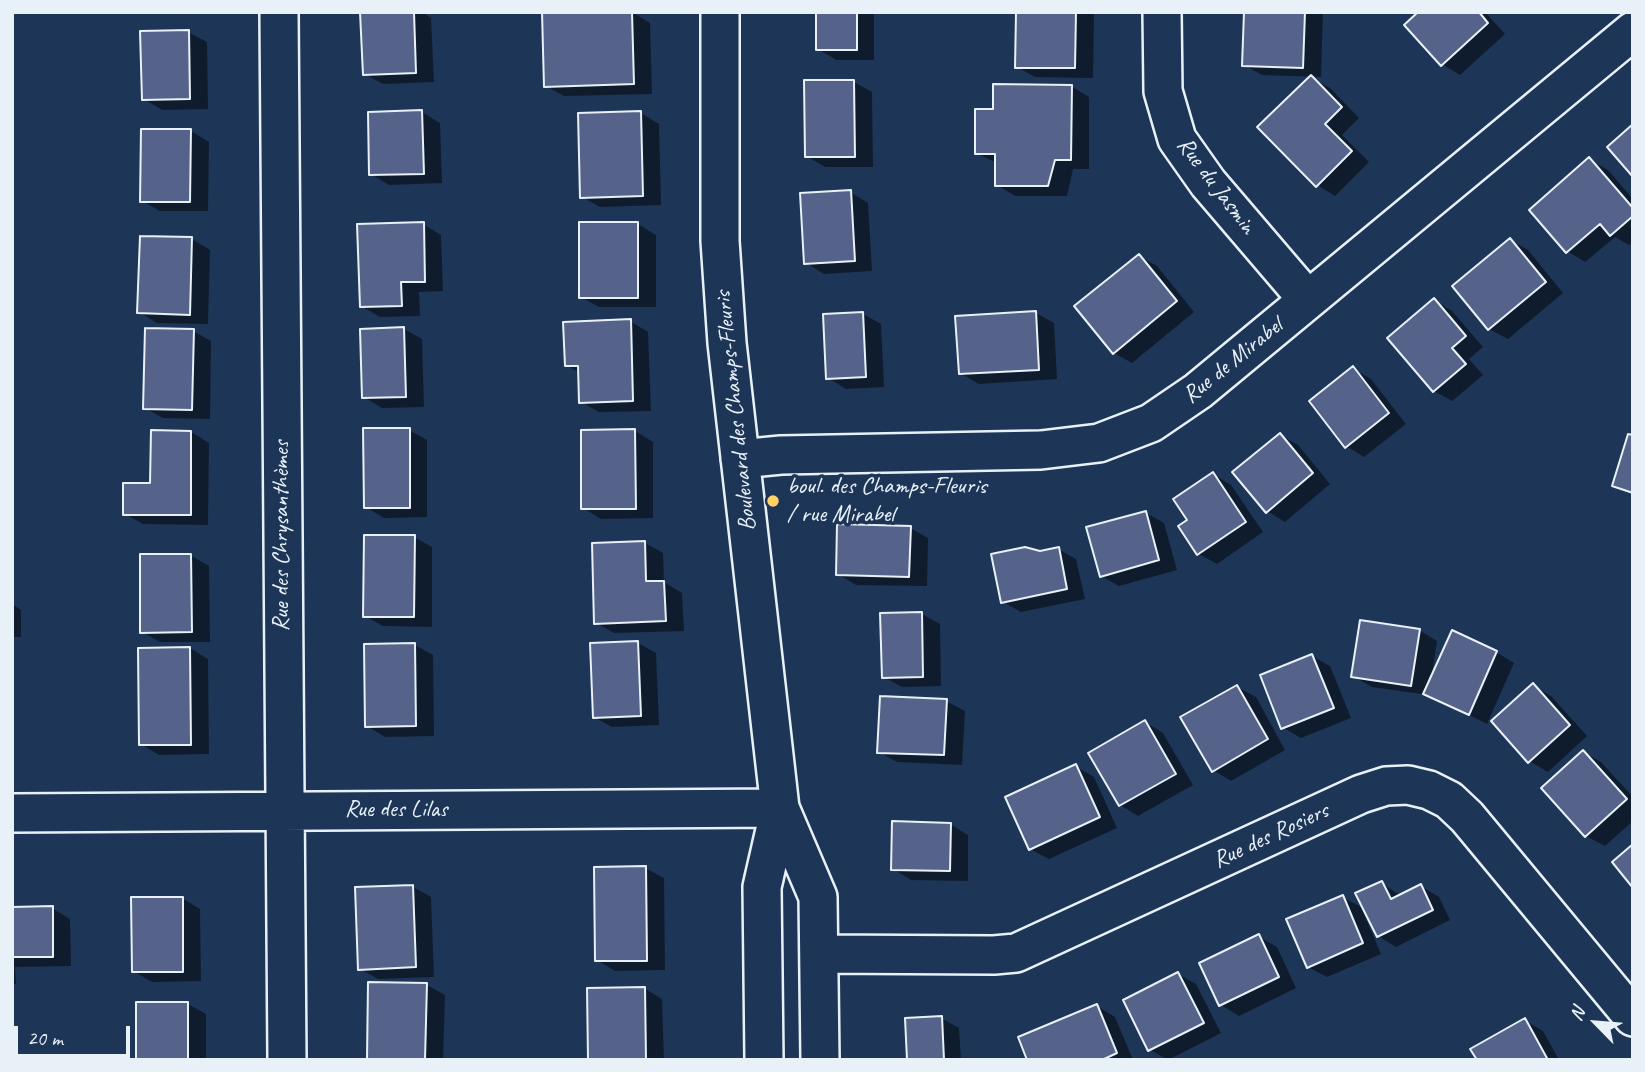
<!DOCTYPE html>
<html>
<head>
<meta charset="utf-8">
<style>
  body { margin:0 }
  #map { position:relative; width:1645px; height:1072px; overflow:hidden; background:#1d3557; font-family:Caveat,sans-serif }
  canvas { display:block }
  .frame { position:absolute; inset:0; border:14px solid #e8f1f8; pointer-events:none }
  .north { position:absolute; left:1561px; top:988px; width:70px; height:70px; -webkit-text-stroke:5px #1d3557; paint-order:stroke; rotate:295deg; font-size:19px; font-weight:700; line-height:28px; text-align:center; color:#e8f1f8 }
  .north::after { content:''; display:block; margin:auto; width:24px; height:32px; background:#e8f1f8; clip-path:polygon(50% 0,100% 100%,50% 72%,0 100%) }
  .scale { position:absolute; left:14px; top:1026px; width:116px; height:32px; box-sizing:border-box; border:4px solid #e8f1f8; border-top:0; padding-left:9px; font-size:21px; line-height:24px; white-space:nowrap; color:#e8f1f8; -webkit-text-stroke:5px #1d3557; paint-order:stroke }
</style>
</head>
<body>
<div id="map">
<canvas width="1645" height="1072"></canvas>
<div class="frame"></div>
<div class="north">N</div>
<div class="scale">20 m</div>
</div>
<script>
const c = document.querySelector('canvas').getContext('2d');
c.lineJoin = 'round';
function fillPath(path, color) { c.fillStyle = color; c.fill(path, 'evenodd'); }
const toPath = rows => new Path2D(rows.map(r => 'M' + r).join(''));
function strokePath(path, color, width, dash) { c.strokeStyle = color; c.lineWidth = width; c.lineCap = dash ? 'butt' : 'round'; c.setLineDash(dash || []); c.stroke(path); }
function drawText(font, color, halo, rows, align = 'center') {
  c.font = font + ' Caveat,sans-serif'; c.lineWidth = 7; c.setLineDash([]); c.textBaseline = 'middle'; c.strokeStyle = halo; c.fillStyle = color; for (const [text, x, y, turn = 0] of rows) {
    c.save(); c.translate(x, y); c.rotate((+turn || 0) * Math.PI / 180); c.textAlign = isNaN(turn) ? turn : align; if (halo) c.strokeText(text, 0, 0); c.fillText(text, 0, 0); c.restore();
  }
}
const shadow = toPath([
  [362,12,422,12,431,18,434,82,383,84,364,74],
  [632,12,650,23,652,94,564,96,546,86,544,14],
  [818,12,874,12,874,60,836,60,818,49],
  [1018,12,1094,12,1093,78,1035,77,1017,67],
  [1246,12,1323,12,1321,77,1262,75,1244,65],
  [1420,12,1485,12,1505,34,1460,75,1442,64],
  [188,32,207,42,208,109,162,110,144,99],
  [1311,78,1330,88,1359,118,1342,135,1369,162,1335,196,1317,185],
  [854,82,872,92,873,167,825,167,806,156],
  [1071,86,1089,97,1089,169,1073,169,1067,196,1015,196,997,185,997,163,976,153,995,111],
  [422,112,440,123,442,183,389,185,371,174],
  [641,113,659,124,661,205,600,207,582,197],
  [191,131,209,142,208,211,160,211,142,201],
  [1590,160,1608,170,1633,199,1633,242,1629,245,1615,237,1585,262,1567,251],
  [850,192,868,203,872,271,824,274,806,263],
  [423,224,441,235,443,291,419,292,420,316,380,317,361,306],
  [638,224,656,235,656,307,599,307,581,297],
  [192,239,210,250,208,324,157,323,139,312],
  [1510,240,1528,250,1563,293,1508,339,1489,329],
  [1139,256,1157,266,1194,312,1132,363,1114,353],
  [1434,300,1452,311,1483,347,1469,359,1483,375,1452,401,1434,391],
  [1036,313,1054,323,1057,379,979,384,960,373],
  [863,314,881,324,884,387,846,389,828,378],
  [630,321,648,332,651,411,599,412,581,402,580,373,566,365],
  [404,329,422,339,424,407,382,408,364,397],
  [193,331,211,341,210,419,163,418,145,408],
  [1353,369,1371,379,1406,424,1364,457,1346,446],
  [409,430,427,440,427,517,384,518,366,507],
  [635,431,653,442,653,518,601,519,583,508],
  [191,432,209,443,208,525,143,524,125,514,152,484],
  [1280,435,1298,445,1330,484,1285,522,1267,511],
  [1213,474,1231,485,1263,532,1217,564,1199,554],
  [1146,513,1164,523,1177,570,1119,586,1101,576],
  [910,528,928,538,927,586,856,585,838,574],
  [414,537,432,547,432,627,383,626,365,616],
  [645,543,663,553,664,582,682,593,684,631,614,633,596,623],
  [1058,549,1076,559,1085,599,1021,612,1003,602,1040,553],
  [190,555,209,566,210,642,160,642,142,632],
  [12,604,21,610,21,637,12,637],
  [922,614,940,624,941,686,902,687,884,677],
  [1419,630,1437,641,1432,674,1496,652,1514,663,1487,724,1429,695,1372,687,1353,676],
  [638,643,656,653,659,725,612,727,594,717],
  [415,645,433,655,434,736,385,737,367,726],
  [190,648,208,659,209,754,159,755,141,744],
  [1312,656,1330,666,1351,718,1301,738,1282,727],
  [1533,686,1551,696,1587,736,1548,772,1529,761],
  [1237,687,1256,697,1285,750,1231,781,1213,770],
  [946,701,965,711,962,765,897,762,879,752],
  [1145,722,1163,733,1193,785,1138,816,1120,805],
  [1583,752,1601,762,1633,797,1633,821,1605,846,1586,836,1543,788],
  [1075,766,1094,777,1117,828,1049,859,1030,849],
  [950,824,968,835,968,881,911,880,893,869],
  [645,868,664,878,665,970,615,971,597,960],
  [1382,883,1401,896,1421,886,1439,897,1450,920,1396,947,1378,936],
  [413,887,431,897,434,977,378,979,360,969],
  [1342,897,1361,907,1381,954,1327,977,1308,967],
  [182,898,200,909,201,981,152,982,133,971],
  [52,908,70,919,71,966,15,967,16,984,12,984,12,909],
  [1258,936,1277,947,1296,988,1239,1016,1221,1005,1201,964],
  [1178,974,1196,984,1221,1033,1168,1060,1149,1049],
  [427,985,445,995,443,1060,368,1058],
  [644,988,662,999,664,1060,590,1060],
  [188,1004,206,1014,206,1060,138,1060],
  [1097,1006,1115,1017,1133,1060,1029,1060],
  [941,1018,959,1028,961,1060,909,1060],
  [1524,1020,1543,1031,1559,1060,1479,1060]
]);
const building = toPath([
  [360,12,414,12,416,73,363,75,360,12],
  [542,12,632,12,634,84,544,87,542,12],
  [816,12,857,12,857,50,816,50,816,12],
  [1016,12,1076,12,1075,68,1015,68,1016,12],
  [1244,12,1305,12,1303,68,1242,66,1244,12],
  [1418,12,1479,12,1488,23,1441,66,1404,25,1418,12],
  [189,30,190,99,142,100,140,31,189,30],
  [1311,75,1342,107,1325,124,1352,151,1316,187,1257,127,1311,75],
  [804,80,854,80,855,157,805,157,804,80],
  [993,84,1072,85,1071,160,1055,160,1048,186,995,186,995,154,975,154,975,109,993,109,993,84],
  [422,110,424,174,369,175,368,112,422,110],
  [641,111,643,196,580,198,578,113,641,111],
  [1633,124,1633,177,1607,147,1633,124],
  [141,129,191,129,190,202,140,202,141,129],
  [1589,157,1633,208,1633,216,1610,236,1600,224,1566,253,1529,210,1589,157],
  [851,190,855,261,804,264,800,193,851,190],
  [424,222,425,282,401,282,402,306,360,307,357,224,424,222],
  [579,222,638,222,638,298,579,298,579,222],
  [140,236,192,237,190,315,137,313,140,236],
  [1510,238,1546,282,1488,330,1452,286,1510,238],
  [1139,254,1177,301,1113,354,1074,306,1139,254],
  [1434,298,1466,336,1452,348,1466,364,1433,392,1387,338,1434,298],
  [1036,311,1039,370,959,374,955,316,1036,311],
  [863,312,866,377,826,379,823,314,863,312],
  [631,319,633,401,579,403,578,366,565,366,563,322,631,319],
  [404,327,406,397,362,398,360,329,404,327],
  [145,328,194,329,192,410,143,409,145,328],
  [1353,366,1389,413,1345,448,1309,401,1353,366],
  [363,428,410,428,410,508,364,508,363,428],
  [635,429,636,509,581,509,581,430,635,429],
  [151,430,191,431,191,515,123,515,123,483,150,483,151,430],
  [1280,433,1313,473,1266,513,1232,472,1280,433],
  [1628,434,1633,435,1633,493,1612,486,1628,434],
  [1213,472,1246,522,1197,555,1178,526,1187,520,1173,499,1213,472],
  [1146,511,1159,560,1100,577,1086,527,1146,511],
  [837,524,911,526,909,577,836,575,837,524],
  [364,535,415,535,414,617,363,617,364,535],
  [645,541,646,581,664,581,666,621,594,624,592,543,645,541],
  [1025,547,1040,551,1059,547,1067,589,1001,603,991,554,1025,547],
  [140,554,191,554,192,632,140,633,140,554],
  [922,612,923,677,882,678,880,613,922,612],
  [1360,620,1420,629,1411,686,1351,677,1360,620],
  [1452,630,1497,651,1469,715,1423,694,1452,630],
  [638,641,641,716,593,718,590,643,638,641],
  [415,643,416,726,365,727,364,644,415,643],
  [190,647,191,745,139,745,138,648,190,647],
  [1312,654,1334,708,1281,729,1260,675,1312,654],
  [1533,683,1570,725,1528,763,1491,721,1533,683],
  [1237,685,1268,739,1212,772,1180,717,1237,685],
  [880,696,947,699,944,755,877,753,880,696],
  [1145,720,1176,774,1119,806,1088,753,1145,720],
  [1583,750,1627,799,1585,837,1541,788,1583,750],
  [1076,764,1100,817,1029,850,1005,797,1076,764],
  [892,821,951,823,950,871,891,870,892,821],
  [1633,844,1633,888,1612,862,1633,844],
  [646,866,647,961,595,961,594,867,646,866],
  [1382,881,1391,899,1421,884,1433,910,1377,937,1355,893,1382,881],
  [413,885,416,967,358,970,355,887,413,885],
  [1343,895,1363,943,1307,968,1286,919,1343,895],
  [131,897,183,897,183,972,132,972,131,897],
  [53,906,53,957,12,957,12,907,53,906],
  [1259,934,1279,977,1219,1006,1199,963,1259,934],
  [1178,972,1204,1023,1148,1051,1123,1000,1178,972],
  [368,982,427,983,425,1060,367,1059,368,982],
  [645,987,646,1060,588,1060,587,988,645,987],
  [136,1002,188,1002,188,1060,136,1060,136,1002],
  [1097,1004,1117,1053,1102,1060,1027,1060,1018,1037,1097,1004],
  [942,1016,944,1060,907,1060,905,1018,942,1016],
  [1525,1018,1548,1060,1477,1060,1470,1049,1525,1018]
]);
const street = toPath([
  [279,12,287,1060],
  [720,12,720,241,727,343,780,808,818,897,820,1060],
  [1162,12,1163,91,1177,139,1208,183,1308,300],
  [740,459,781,455,1041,450,1099,443,1151,423,1198,391,1633,31],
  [12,813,780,808],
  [820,954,994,955,1016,953,1361,794,1386,786,1408,785,1429,790,1449,800,1467,817,1633,1017],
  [764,1060,762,887,780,808]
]);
const markers = [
  [773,501,7,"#ffd166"]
];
const streetNames = [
  ["Rue du Jasmin",1216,186,53],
  ["Rue de Mirabel",1233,361,-39],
  ["Boulevard des Champs-Fleuris",736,411,-96],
  ["Rue des Chrysanthèmes",282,536,-90],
  ["Rue des Lilas",396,810],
  ["Rue des Rosiers",1271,836,-25]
];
const poiNames = [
  ["boul. des Champs-Fleuris",787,487],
  ["/ rue Mirabel",787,515]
];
fillPath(shadow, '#0007');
fillPath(building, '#55638a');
strokePath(building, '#e8f1f8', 2);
strokePath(street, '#e8f1f8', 42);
strokePath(street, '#1d3557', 37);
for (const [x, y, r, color] of markers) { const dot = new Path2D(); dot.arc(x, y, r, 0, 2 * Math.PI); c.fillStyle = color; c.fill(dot); strokePath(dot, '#1d3557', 2.5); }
drawText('24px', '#e8f1f8', '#1d3557', streetNames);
drawText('24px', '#e8f1f8', '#1d3557', poiNames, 'left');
</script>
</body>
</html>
